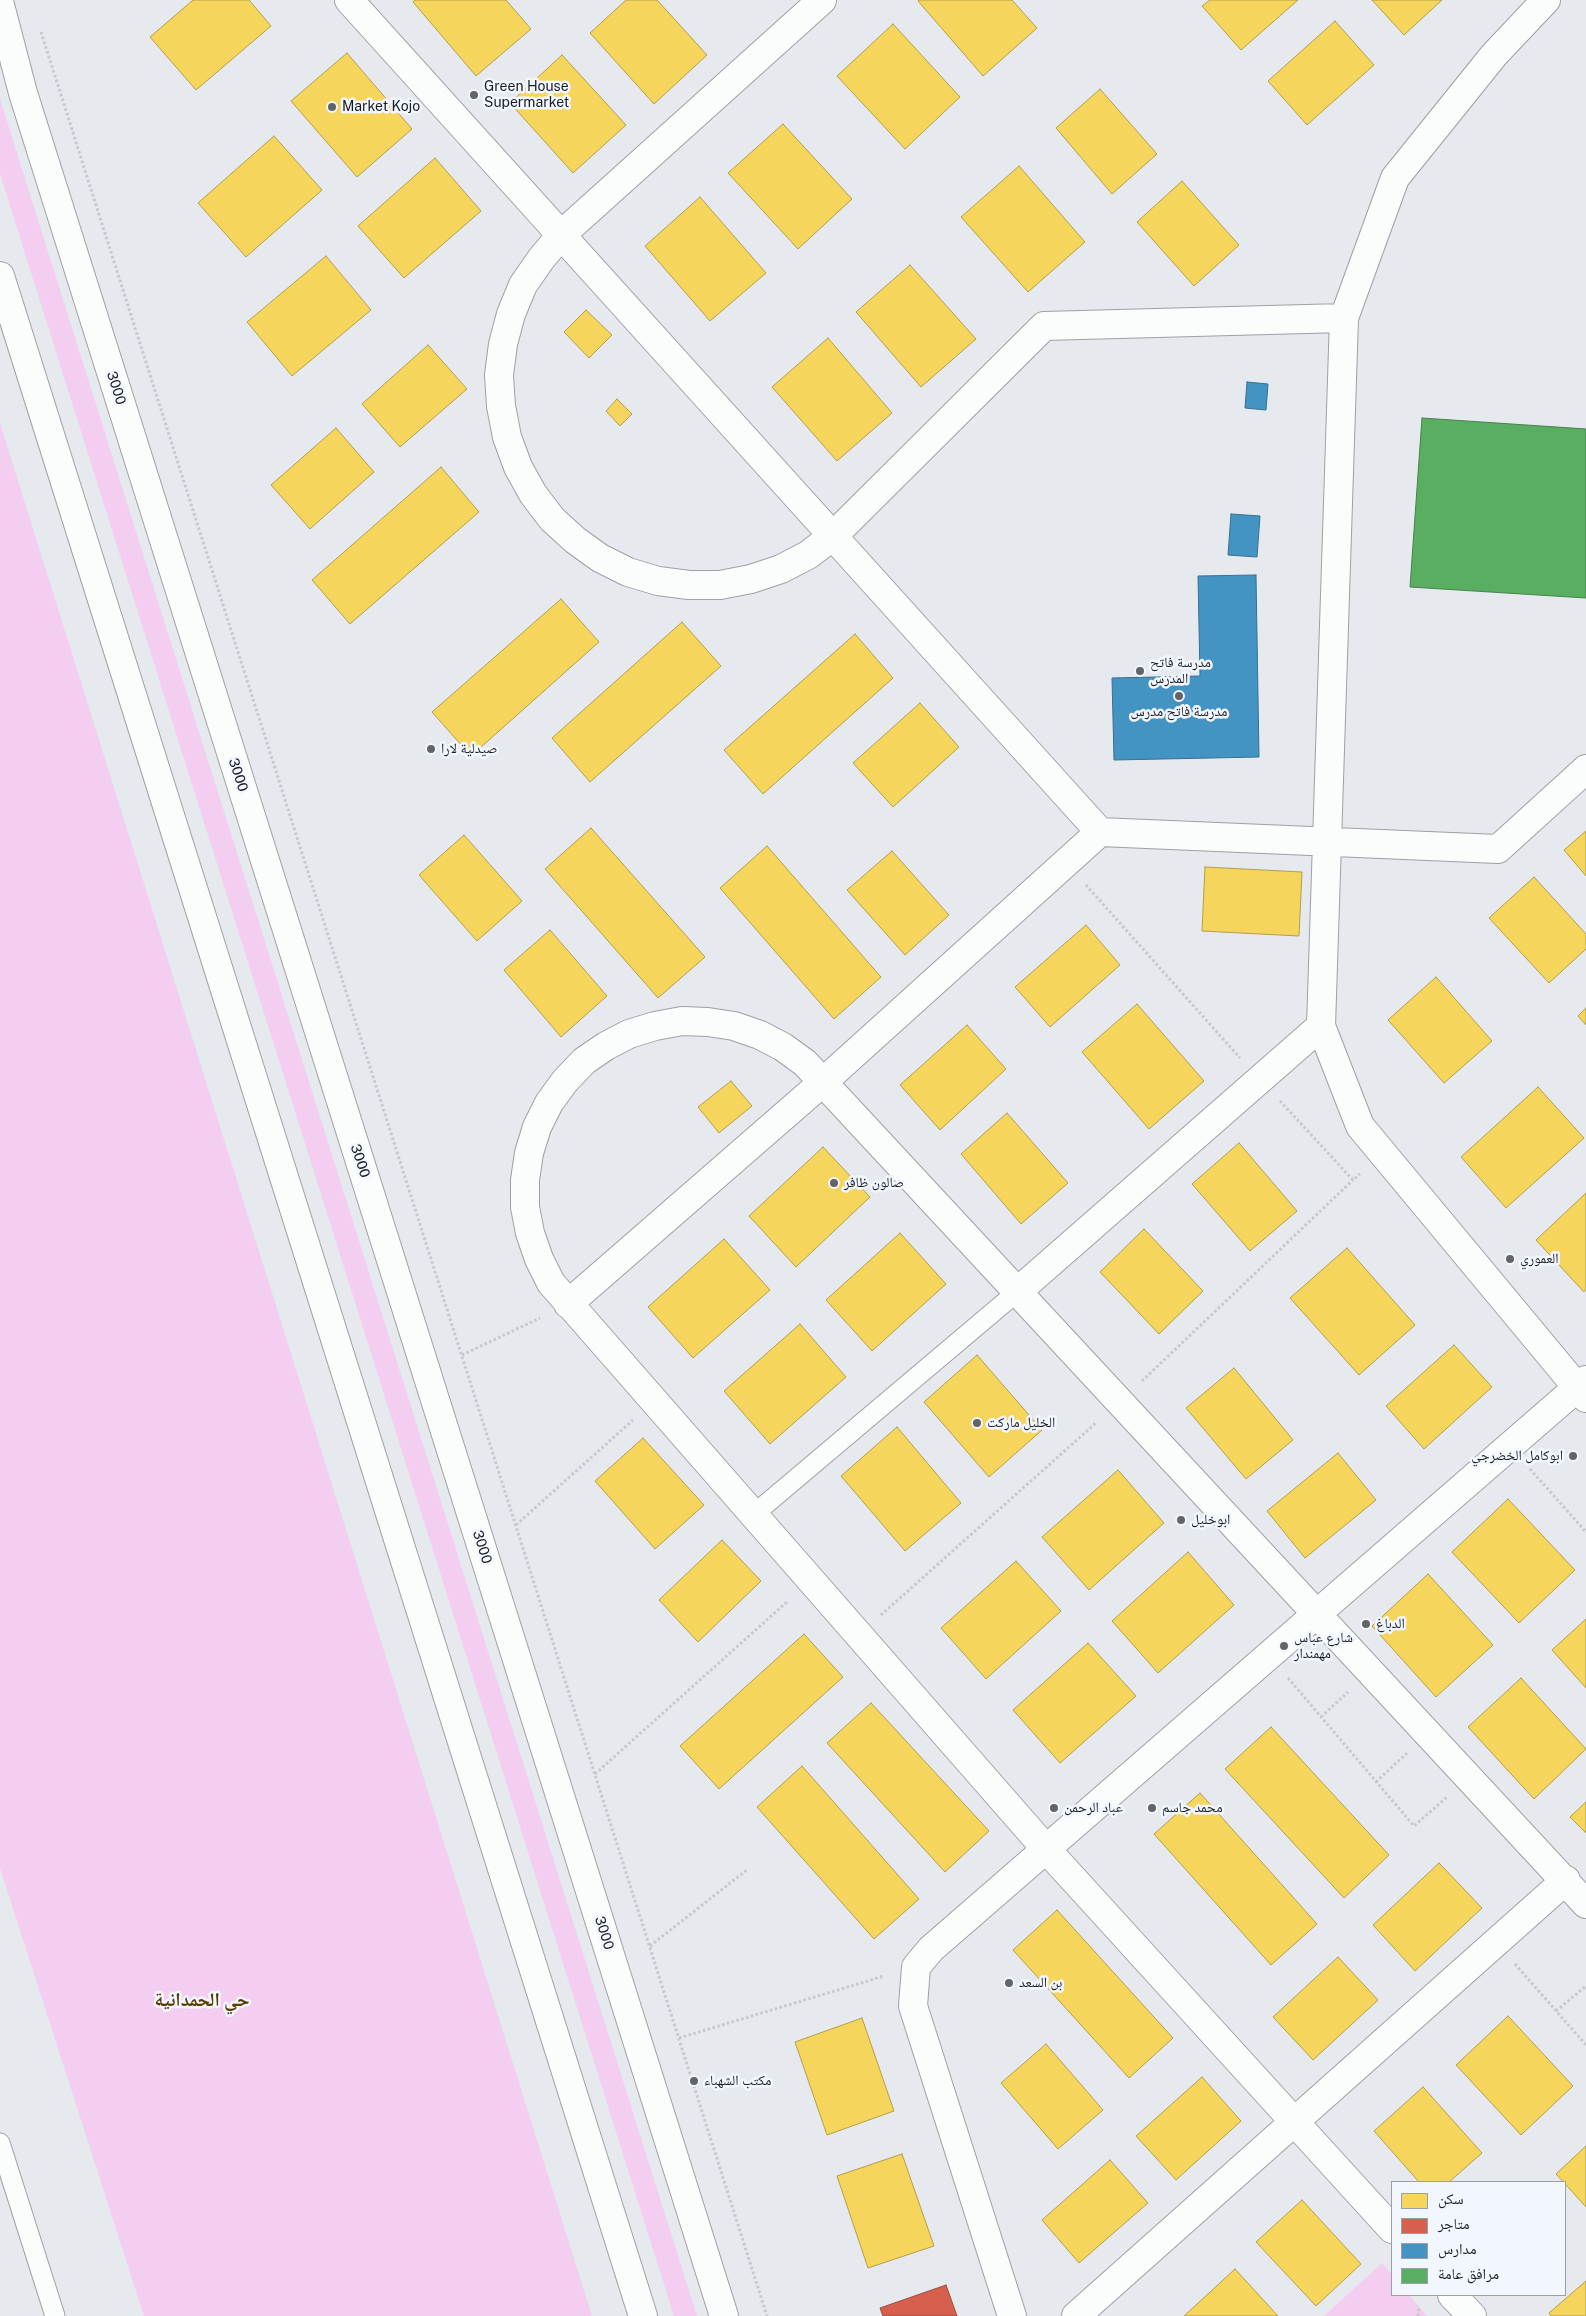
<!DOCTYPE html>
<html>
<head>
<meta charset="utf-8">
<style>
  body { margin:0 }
  #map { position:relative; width:1586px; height:2316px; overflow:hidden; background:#e6e9ee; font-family:"Public Sans","Noto Naskh Arabic",sans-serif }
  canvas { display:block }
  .legend { position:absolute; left:1391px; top:2181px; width:175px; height:115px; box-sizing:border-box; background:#f1f6ff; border:1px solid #9b9fa6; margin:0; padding:6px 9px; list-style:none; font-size:15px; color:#1b1d20 }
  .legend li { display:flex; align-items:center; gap:10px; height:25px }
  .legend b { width:25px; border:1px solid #9b9fa6 }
</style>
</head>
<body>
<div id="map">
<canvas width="1586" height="2316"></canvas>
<ul class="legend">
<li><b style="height:14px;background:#f6d55c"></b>سكن</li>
<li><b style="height:14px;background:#d6604d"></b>متاجر</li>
<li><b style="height:14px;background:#4393c3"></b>مدارس</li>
<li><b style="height:14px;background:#5aae61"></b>مرافق عامة</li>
</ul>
</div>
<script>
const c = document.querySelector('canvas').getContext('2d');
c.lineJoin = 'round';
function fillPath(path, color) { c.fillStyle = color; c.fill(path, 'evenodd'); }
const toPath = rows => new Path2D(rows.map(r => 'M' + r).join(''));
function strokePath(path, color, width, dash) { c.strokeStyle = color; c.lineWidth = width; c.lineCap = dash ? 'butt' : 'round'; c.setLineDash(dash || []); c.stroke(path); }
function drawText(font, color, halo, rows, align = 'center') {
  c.font = font + ' "Public Sans","Noto Naskh Arabic",sans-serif'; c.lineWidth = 5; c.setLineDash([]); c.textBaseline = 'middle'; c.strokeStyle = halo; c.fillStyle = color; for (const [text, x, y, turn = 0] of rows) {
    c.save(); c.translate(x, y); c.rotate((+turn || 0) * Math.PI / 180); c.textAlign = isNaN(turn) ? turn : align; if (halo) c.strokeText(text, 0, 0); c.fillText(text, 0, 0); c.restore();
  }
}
const green = toPath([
  [0,99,697,2316,674,2316,0,174],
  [0,423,592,2316,144,2316,0,1868],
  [1382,2263,1392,2275,1392,2295,1409,2295,1427,2316,1324,2316]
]);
const homes = toPath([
  [193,0,249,0,271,26,196,90,150,37,193,0],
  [415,0,506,0,531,29,476,76,413,2,415,0],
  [626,0,657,0,707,55,654,104,590,33,626,0],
  [919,0,1012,0,1037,28,983,76,918,1,919,0],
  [1210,0,1298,0,1241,50,1202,6,1210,0],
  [1372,0,1442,0,1404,35,1372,0],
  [1335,21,1374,65,1307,125,1268,81,1335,21],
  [893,24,960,97,905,149,837,76,893,24],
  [347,53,412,129,357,177,291,101,347,53],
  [562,55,626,125,573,173,510,103,562,55],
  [1100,89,1157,154,1112,194,1056,128,1100,89],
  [783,124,852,199,798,249,728,173,783,124],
  [274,136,322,190,246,257,198,203,274,136],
  [435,158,481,211,404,278,358,226,435,158],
  [1019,166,1085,242,1028,292,961,217,1019,166],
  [1182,181,1239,245,1194,286,1137,222,1182,181],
  [700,197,766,273,710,321,645,246,700,197],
  [326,256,371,310,292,376,247,322,326,256],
  [910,265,976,339,921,387,856,312,910,265],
  [586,310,612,335,589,358,564,332,586,310],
  [828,338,892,413,837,461,772,387,828,338],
  [428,345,467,389,400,447,362,404,428,345],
  [617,399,632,414,620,426,606,411,617,399],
  [336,428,374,472,310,529,271,485,336,428],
  [441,467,479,512,350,624,312,580,441,467],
  [561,599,599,642,471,756,432,712,561,599],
  [682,622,721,666,590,782,552,738,682,622],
  [855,634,893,678,763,794,724,750,855,634],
  [920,703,959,747,893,807,853,763,920,703],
  [591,828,705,957,658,998,545,869,591,828],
  [1586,831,1586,876,1564,850,1586,831],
  [464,835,522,901,477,941,419,875,464,835],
  [767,846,881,977,834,1019,720,888,767,846],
  [892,851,949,915,905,955,847,890,892,851],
  [1205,867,1302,872,1299,936,1202,931,1205,867],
  [1534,877,1586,934,1586,949,1549,983,1489,918,1534,877],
  [1086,925,1120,965,1050,1027,1015,987,1086,925],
  [550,930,607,996,561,1037,504,970,550,930],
  [1436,977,1492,1041,1444,1083,1388,1020,1436,977],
  [1137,1004,1204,1081,1149,1129,1082,1052,1137,1004],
  [1586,1008,1586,1025,1578,1016,1586,1008],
  [967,1025,1006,1069,940,1130,900,1085,967,1025],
  [731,1081,752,1106,719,1133,698,1107,731,1081],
  [1538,1087,1584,1138,1506,1208,1461,1157,1538,1087],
  [1007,1113,1068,1183,1021,1224,961,1154,1007,1113],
  [1239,1143,1297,1211,1250,1251,1192,1184,1239,1143],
  [823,1147,870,1197,796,1267,749,1216,823,1147],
  [1586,1193,1586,1289,1584,1292,1536,1240,1586,1193],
  [1144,1229,1203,1291,1159,1334,1100,1272,1144,1229],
  [900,1233,946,1284,872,1351,826,1300,900,1233],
  [724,1239,770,1290,693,1358,648,1307,724,1239],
  [1347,1248,1415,1325,1359,1375,1290,1298,1347,1248],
  [800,1324,846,1377,770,1444,724,1391,800,1324],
  [1454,1345,1492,1387,1424,1449,1386,1406,1454,1345],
  [977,1355,1042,1430,989,1477,924,1402,977,1355],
  [1234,1368,1293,1440,1246,1479,1186,1408,1234,1368],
  [897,1427,961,1503,905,1551,841,1476,897,1427],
  [643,1438,704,1505,655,1549,595,1481,643,1438],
  [1338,1453,1376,1500,1305,1558,1267,1511,1338,1453],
  [1118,1470,1164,1523,1089,1590,1042,1537,1118,1470],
  [1508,1499,1575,1570,1519,1623,1452,1552,1508,1499],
  [722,1540,761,1581,698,1642,659,1600,722,1540],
  [1188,1552,1234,1605,1158,1673,1112,1621,1188,1552],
  [1016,1561,1061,1611,986,1679,941,1628,1016,1561],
  [1428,1574,1493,1645,1436,1697,1372,1626,1428,1574],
  [1586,1619,1586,1688,1552,1650,1586,1619],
  [804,1634,843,1677,719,1789,680,1746,804,1634],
  [1088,1643,1136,1696,1060,1763,1013,1710,1088,1643],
  [1521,1678,1586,1749,1534,1799,1468,1727,1521,1678],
  [871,1703,989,1831,945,1872,827,1743,871,1703],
  [1271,1727,1389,1855,1344,1898,1225,1769,1271,1727],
  [802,1766,919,1899,874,1939,757,1807,802,1766],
  [1200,1793,1317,1924,1271,1965,1154,1834,1200,1793],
  [1586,1802,1586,1833,1570,1817,1586,1802],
  [1439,1863,1482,1908,1415,1971,1373,1925,1439,1863],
  [1057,1910,1173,2038,1129,2078,1013,1950,1057,1910],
  [1338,1957,1378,2000,1313,2060,1273,2017,1338,1957],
  [1508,2016,1573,2086,1521,2135,1456,2065,1508,2016],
  [862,2018,894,2111,827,2135,795,2042,862,2018],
  [1046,2044,1103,2110,1058,2149,1001,2083,1046,2044],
  [1202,2077,1241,2121,1176,2180,1136,2136,1202,2077],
  [1423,2087,1482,2153,1449,2182,1419,2182,1374,2131,1423,2087],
  [1586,2146,1586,2207,1556,2174,1586,2146],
  [902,2154,934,2246,868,2268,837,2176,902,2154],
  [1110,2160,1148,2203,1079,2263,1042,2220,1110,2160],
  [1302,2200,1361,2264,1316,2306,1256,2242,1302,2200],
  [1235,2269,1278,2316,1184,2316,1235,2269],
  [1586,2281,1586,2316,1551,2316,1549,2313,1586,2281]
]);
const shops = toPath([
  [946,2285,957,2316,883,2316,880,2308,946,2285]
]);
const schools = toPath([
  [1247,382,1268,384,1266,410,1245,408,1247,382],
  [1231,514,1260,516,1257,557,1228,555,1231,514],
  [1256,575,1259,757,1114,760,1112,678,1200,676,1198,576,1256,575]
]);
const public = toPath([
  [1422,418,1586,429,1586,598,1410,587,1422,418]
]);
const path = toPath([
  [41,32,767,2316],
  [1086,885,1240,1058],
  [1280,1101,1353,1180,1360,1174],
  [462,1355,540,1318],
  [1142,1381,1353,1180],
  [1530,1469,1586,1532],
  [516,1525,633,1420],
  [881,1615,1097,1422],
  [1288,1678,1414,1826,1447,1797],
  [1321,1717,1348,1692],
  [595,1774,788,1601],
  [1376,1782,1407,1753],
  [650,1946,748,1869],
  [1515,1964,1586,2045],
  [1556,2011,1586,1986],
  [679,2038,884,1976],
  [1418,2316,1419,2306]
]);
const service = toPath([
  [753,1515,1017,1292],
  [0,2143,55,2316]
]);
const minor = toPath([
  [349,0,1100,832],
  [822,0,561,235,541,259,523,285,511,314,503,344,499,375,501,406,507,437,518,467,533,494,552,519,575,540,600,558,628,572,658,581,689,585,720,585,751,579,781,569,808,555,833,536,1044,326,1344,318],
  [1546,0,1494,55,1395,178,1344,318,1321,1026,1360,1126,1586,1398],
  [1017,1292,1321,1026],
  [568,1304,823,1082,1100,832,1498,849,1586,769],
  [1392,2229,1046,1849,551,1283,539,1259,530,1233,525,1207,525,1180,529,1153,537,1127,549,1103,565,1081,584,1061,606,1046,629,1034,655,1026,682,1021,708,1022,734,1026,760,1035,783,1047,805,1063,1586,1904],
  [1452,2295,1472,2316],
  [1012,2316,913,2006,916,1967,931,1949,1586,1380],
  [1076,2316,1566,1880]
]);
const tertiary = toPath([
  [0,5,23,93,724,2316],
  [0,276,643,2316]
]);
const markers = [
  [474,95,5,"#626468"],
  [332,107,5,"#626468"],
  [1140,671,5,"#626468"],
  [1179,696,5,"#626468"],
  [431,749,5,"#626468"],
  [834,1183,5,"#626468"],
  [1510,1259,5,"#626468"],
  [977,1423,5,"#626468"],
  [1573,1456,5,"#626468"],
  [1181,1520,5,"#626468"],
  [1366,1624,5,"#626468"],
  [1284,1646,5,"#626468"],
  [1054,1808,5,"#626468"],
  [1152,1808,5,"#626468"],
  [1009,1983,5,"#626468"],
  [694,2081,5,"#626468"]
];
const poiNames = [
  ["Green House",484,87],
  ["Supermarket",484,103],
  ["Market Kojo",342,107],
  ["مدرسة فاتح",1150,663],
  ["المدرس",1150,679],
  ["مدرسة فاتح مدرس",1179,712,"center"],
  ["صيدلية لارا",441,749],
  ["صالون ظافر",844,1183],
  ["العموري",1520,1259],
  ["الخليل ماركت",987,1423],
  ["ابوكامل الخضرجي",1563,1456,"right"],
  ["ابوخليل",1191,1520],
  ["الدباغ",1376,1624],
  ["شارع عباس",1294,1638],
  ["مهمندار",1294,1654],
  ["عباد الرحمن",1064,1808],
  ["محمد جاسم",1162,1808],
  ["بن السعد",1019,1983],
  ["مكتب الشهباء",704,2081]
];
const streetNames = [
  ["3000",116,388,73],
  ["3000",238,775,72],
  ["3000",360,1161,72],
  ["3000",482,1547,73],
  ["3000",604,1933,73]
];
const districtNames = [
  ["حي الحمدانية",202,2000]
];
fillPath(green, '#f3cef1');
fillPath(homes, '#f6d55c');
strokePath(homes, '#b49e4a', 1);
fillPath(shops, '#d6604d');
strokePath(shops, '#9e4c40', 1);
fillPath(schools, '#4393c3');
strokePath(schools, '#377092', 1);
fillPath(public, '#5aae61');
strokePath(public, '#47824e', 1);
strokePath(service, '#9ea0a4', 21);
strokePath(minor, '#9ea0a4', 30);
strokePath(tertiary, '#9ea0a4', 30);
strokePath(path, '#c7c8ca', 3, [2.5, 2.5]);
strokePath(service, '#fbfcfc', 19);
strokePath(minor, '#fbfcfc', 28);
strokePath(tertiary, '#fbfcfc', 28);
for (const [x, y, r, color] of markers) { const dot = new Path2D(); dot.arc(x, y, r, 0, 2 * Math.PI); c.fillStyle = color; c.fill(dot); strokePath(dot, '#f1f6ff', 2); }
drawText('14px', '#1b1d20', '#f1f6ff', poiNames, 'left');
drawText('14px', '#1b1d20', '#f1f6ff', streetNames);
drawText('bold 19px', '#5c3b02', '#f1f6ff', districtNames);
</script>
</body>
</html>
